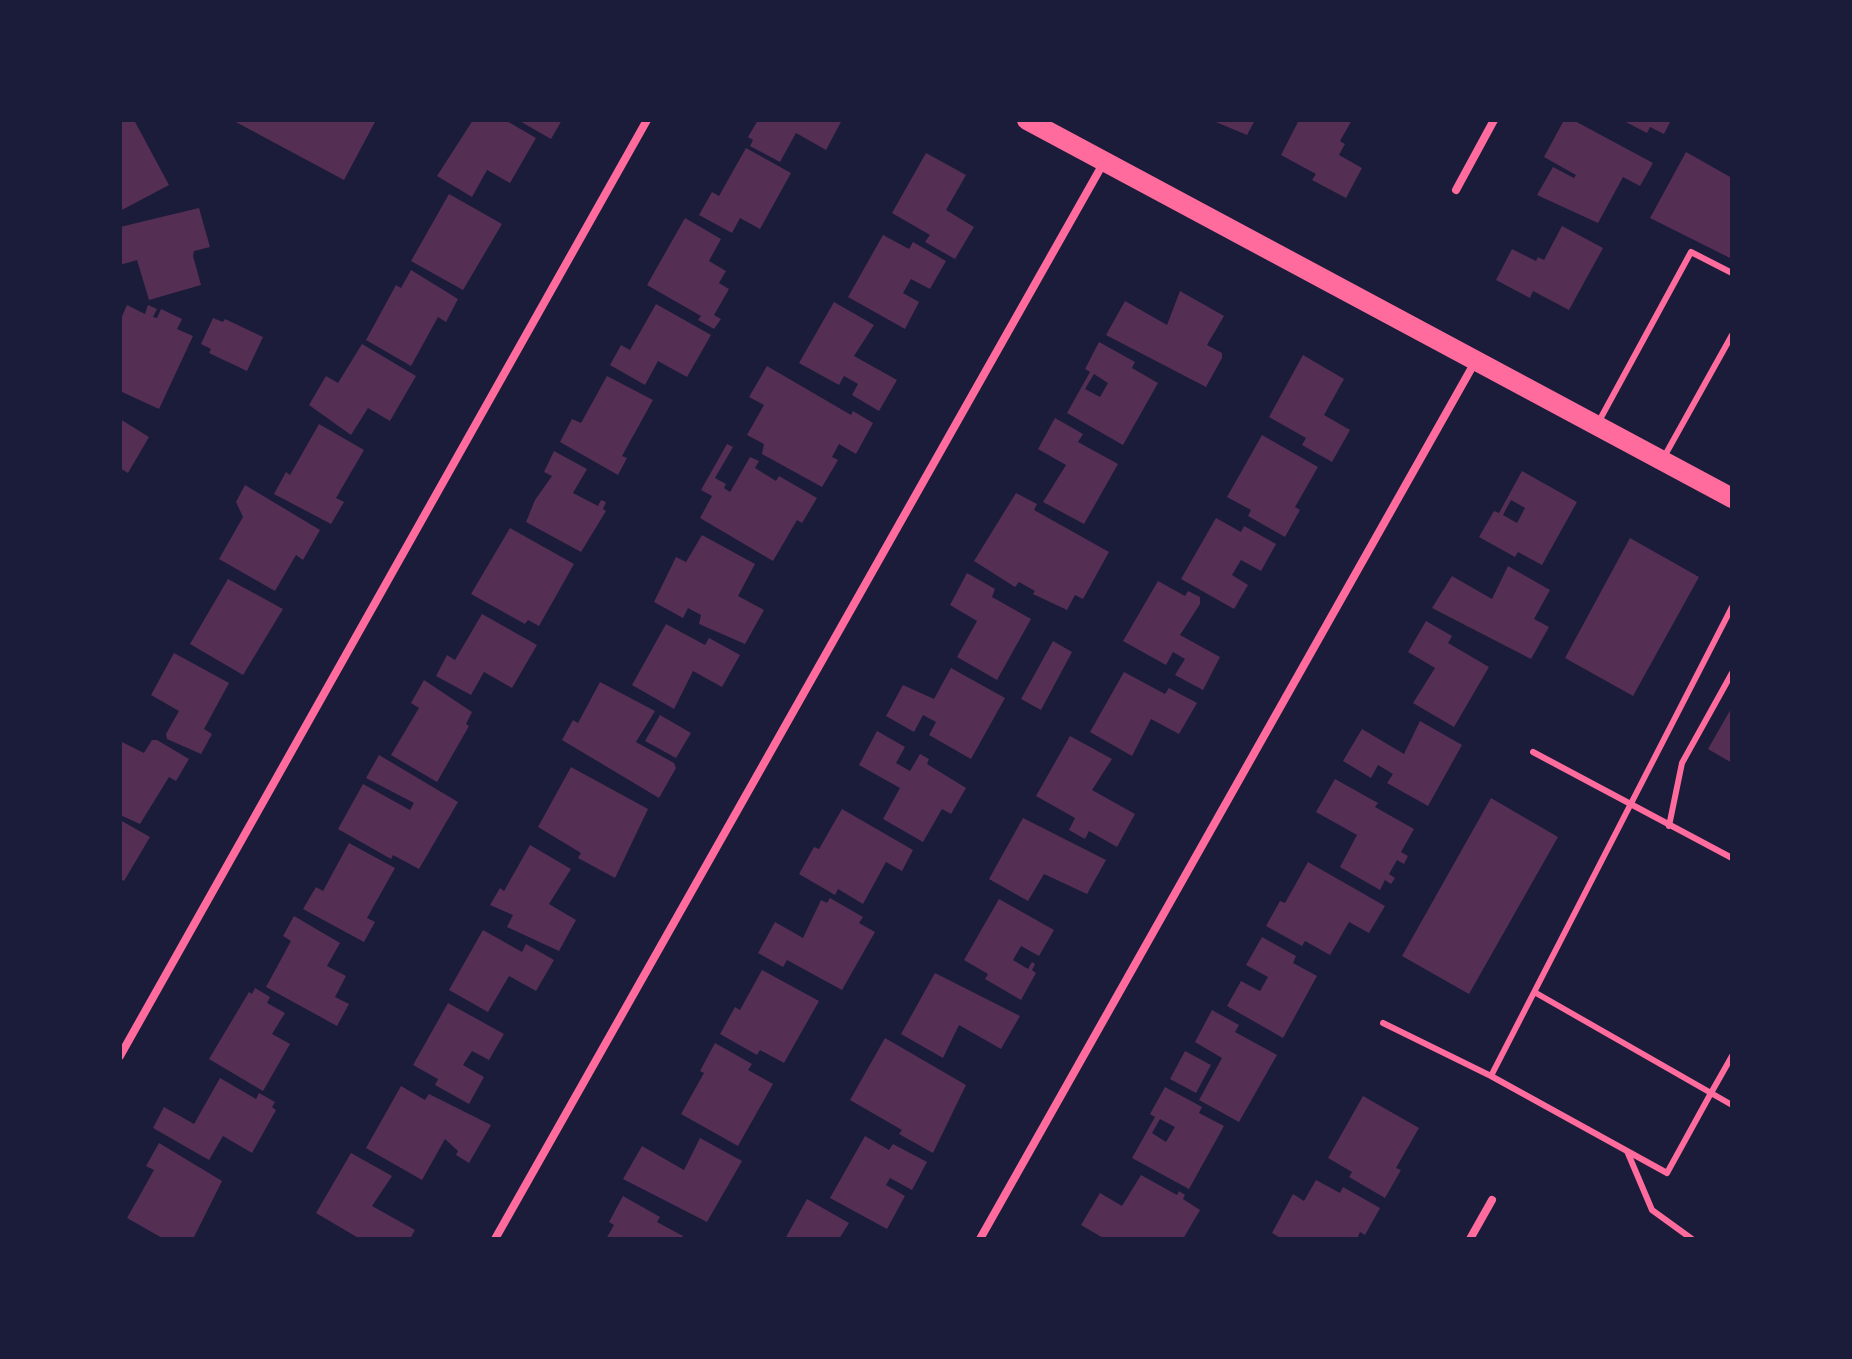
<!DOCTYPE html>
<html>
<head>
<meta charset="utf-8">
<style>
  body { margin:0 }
  #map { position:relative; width:1852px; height:1359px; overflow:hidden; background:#1b1b3a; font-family:"Exo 2",sans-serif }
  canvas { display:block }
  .frame { position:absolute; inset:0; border:122px solid #1b1b3a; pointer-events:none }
</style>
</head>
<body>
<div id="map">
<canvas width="1852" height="1359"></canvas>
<div class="frame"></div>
</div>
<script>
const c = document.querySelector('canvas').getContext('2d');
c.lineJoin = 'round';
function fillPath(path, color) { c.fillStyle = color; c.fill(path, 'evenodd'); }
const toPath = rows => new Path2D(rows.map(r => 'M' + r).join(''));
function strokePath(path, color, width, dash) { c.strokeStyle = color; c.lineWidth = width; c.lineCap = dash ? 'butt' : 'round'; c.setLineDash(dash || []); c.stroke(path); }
const building = toPath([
  [120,120,134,120,169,185,120,211],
  [232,120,376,120,344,180],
  [473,120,505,120,536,138,510,183,487,170,472,197,437,176],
  [518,120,562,120,551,139],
  [758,120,768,122,842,120,826,150,796,133,780,162,750,146,753,140,748,137],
  [1211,120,1255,120,1247,135],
  [1299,120,1352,120,1340,141,1345,144,1339,155,1362,168,1346,198,1312,180,1316,174,1281,155],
  [1564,120,1573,120,1653,163,1640,186,1623,177,1598,223,1537,195,1553,167,1574,178,1576,175,1544,157],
  [1622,120,1671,120,1664,134,1650,127,1647,133],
  [746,148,791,173,760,229,740,218,732,233,699,215,712,192,719,196],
  [1686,152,1732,178,1732,259,1650,218],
  [926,153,966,175,946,210,974,227,955,259,925,242,930,235,892,213],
  [449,194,502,224,463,290,411,261],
  [199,208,210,247,194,251,193,256,201,285,149,300,137,260,120,265,120,227],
  [685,218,721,239,709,261,726,271,719,283,729,289,714,315,721,319,714,329,698,320,701,316,647,285],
  [1562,226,1603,248,1569,310,1533,291,1530,298,1496,280,1512,249,1536,261,1538,257,1544,260],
  [883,235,909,249,913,242,946,261,930,289,911,279,903,293,919,302,905,329,848,297],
  [411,270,458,299,446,322,438,317,411,366,366,340,396,285,401,288],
  [1180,291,1224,316,1207,345,1222,353,1222,358,1206,387,1106,335,1125,301,1167,325],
  [834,302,874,325,854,356,897,380,879,411,852,395,858,384,844,376,839,385,799,363],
  [656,304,711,335,687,377,658,361,645,385,610,365,621,345,630,350],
  [127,305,145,314,148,305,157,309,153,317,157,318,161,309,182,319,177,329,193,336,159,409,120,391,120,321],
  [213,318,223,322,225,319,263,337,247,371,209,353,211,349,201,344],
  [1099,342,1135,362,1132,368,1158,383,1123,445,1067,413,1090,372,1085,369],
  [1094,374,1108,383,1100,397,1085,389],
  [362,344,416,376,390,421,368,408,351,435,309,405,326,376,338,383],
  [1303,355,1344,379,1324,415,1350,430,1332,462,1302,445,1306,438,1269,417],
  [767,366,851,415,853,411,873,423,856,454,839,444,832,457,838,460,822,487,762,454,764,444,747,435,764,405,749,397],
  [607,376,653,400,622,456,627,458,618,475,560,442,572,419,581,423],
  [1055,418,1083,434,1078,442,1118,464,1084,524,1043,502,1066,465,1038,449],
  [120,419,149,437,128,473,120,468],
  [319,424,364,450,336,498,344,502,331,524,274,494,286,472,290,475],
  [1262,435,1318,467,1295,507,1300,510,1285,537,1248,516,1251,510,1227,497],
  [727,444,733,447,715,478,726,484,724,488,730,492,750,457,759,461,755,468,776,481,779,476,817,498,802,523,797,520,773,561,700,518,712,496,701,490],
  [554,451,587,469,573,493,598,506,601,500,606,502,603,509,606,511,581,552,526,522,535,500,552,476,544,472],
  [1522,471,1577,502,1542,565,1518,552,1515,557,1479,537,1494,511,1499,513],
  [1511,500,1525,508,1517,523,1503,515],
  [245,485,320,530,303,560,296,555,275,591,219,559,243,517,236,502],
  [1016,493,1037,504,1034,510,1109,552,1083,599,1075,595,1067,610,1033,594,1035,591,1019,582,1015,587,974,561],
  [1216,518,1241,532,1244,526,1276,544,1261,571,1241,560,1232,575,1248,585,1234,609,1181,579],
  [510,528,574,564,539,626,528,620,525,624,471,594],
  [702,535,755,564,738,596,764,610,745,644,699,624,701,615,688,608,683,618,654,602,676,557,686,562],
  [1630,538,1699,577,1633,696,1565,658],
  [1508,566,1550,590,1534,619,1549,627,1531,659,1432,608,1452,576,1492,599],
  [967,573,995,589,992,597,1031,619,997,680,957,657,977,621,950,605],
  [228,579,283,609,243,675,190,644],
  [1158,581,1185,596,1188,591,1200,597,1200,604,1180,635,1220,657,1203,690,1175,675,1185,659,1173,652,1166,665,1123,641],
  [482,614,537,645,512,688,484,672,471,695,436,676,447,655,455,660],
  [1426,621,1452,636,1448,643,1489,667,1454,727,1413,703,1435,668,1408,652],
  [666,624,705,645,709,638,740,655,722,687,693,671,674,709,632,685],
  [1053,641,1072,652,1041,710,1021,699],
  [174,653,229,683,204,729,212,734,201,754,167,739,166,734,179,711,151,695],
  [951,668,1005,698,971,759,929,735,936,722,923,715,914,732,886,716,903,685,934,699],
  [1124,672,1165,694,1169,688,1197,703,1179,734,1151,719,1132,756,1090,732],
  [424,680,472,712,466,724,469,726,437,782,391,755,419,708,411,703],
  [600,682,655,711,636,742,674,763,676,768,659,798,562,740,573,720,578,723],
  [1732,707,1732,763,1708,749],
  [660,715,691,733,676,758,645,741],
  [1420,721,1462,745,1428,806,1387,783,1393,774,1378,765,1371,778,1343,761,1362,729,1404,754],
  [877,731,905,747,896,763,910,771,920,754,929,759,927,764,966,788,951,814,942,809,923,842,883,819,900,788,859,765],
  [1070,736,1112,759,1092,790,1135,814,1117,847,1089,831,1085,839,1069,830,1075,818,1036,796],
  [152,740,157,740,189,759,176,781,169,777,140,824,120,815,120,741,144,753],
  [379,755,458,802,419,869,393,855,391,859,338,829,363,784,410,810,414,803,366,778],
  [571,767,648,809,615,878,578,858,581,853,538,827],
  [1335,779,1378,803,1375,807,1414,829,1401,852,1408,856,1404,864,1397,860,1389,874,1395,878,1391,884,1385,880,1380,890,1340,867,1357,835,1316,812],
  [1491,798,1558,837,1469,994,1402,956],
  [842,809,913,850,902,871,886,862,863,904,838,889,835,895,799,874,814,847,819,849],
  [1023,818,1106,860,1087,894,1044,874,1028,901,989,879],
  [120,820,150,837,124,881,120,879],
  [349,843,395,868,367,918,375,922,364,942,303,909,316,887,323,891],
  [530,845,571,869,549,904,576,920,559,951,507,927,513,915,490,905,500,888,504,891],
  [1308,862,1385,906,1369,933,1349,922,1330,955,1305,941,1302,946,1266,926,1280,901,1285,903],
  [830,898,863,917,859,923,875,932,842,990,787,960,783,967,758,953,775,922,803,938,821,900,827,903],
  [999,899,1054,930,1039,956,1021,946,1013,960,1028,969,1032,962,1035,964,1032,970,1036,973,1021,1000,985,979,988,974,964,960],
  [294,916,340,943,327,966,346,976,335,997,349,1004,337,1026,266,987,291,941,283,936],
  [483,930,522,952,526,944,554,960,536,991,509,976,488,1012,449,990],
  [1262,937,1296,956,1293,963,1317,976,1283,1038,1227,1006,1241,981,1260,991,1268,977,1246,965],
  [762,970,819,1001,784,1063,760,1050,757,1055,720,1034,735,1007,740,1010],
  [935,973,1020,1016,1001,1049,959,1025,943,1058,901,1034],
  [255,988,270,997,267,1003,285,1013,272,1034,290,1044,263,1091,209,1059,249,992,252,994],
  [448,1003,504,1034,489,1060,472,1051,463,1065,484,1077,469,1104,435,1085,438,1079,413,1065],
  [1212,1010,1239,1025,1235,1032,1277,1055,1239,1122,1199,1100,1222,1058,1195,1042],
  [885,1038,966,1085,933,1153,899,1134,902,1130,850,1100],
  [715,1043,752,1064,748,1070,773,1084,738,1146,681,1114,704,1073,700,1071],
  [1185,1051,1211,1065,1196,1093,1170,1079],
  [220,1078,256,1099,259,1093,275,1102,272,1107,276,1110,252,1153,223,1136,209,1160,153,1128,164,1107,194,1124],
  [401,1086,425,1100,429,1094,491,1125,469,1163,456,1155,458,1151,445,1139,422,1180,366,1148],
  [1165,1087,1202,1107,1199,1113,1224,1126,1189,1189,1132,1158,1155,1117,1150,1114],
  [1160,1119,1175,1127,1166,1142,1152,1133],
  [1363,1096,1419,1128,1396,1168,1401,1170,1385,1198,1349,1177,1352,1172,1328,1158],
  [865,1136,889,1150,893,1144,927,1162,912,1190,890,1178,886,1185,905,1196,887,1229,830,1198],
  [700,1138,742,1161,707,1222,623,1179,642,1146,684,1170],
  [159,1143,222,1181,193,1239,164,1239,127,1218,154,1170,146,1166],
  [351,1153,392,1176,372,1206,415,1230,410,1239,360,1239,316,1213],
  [1141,1175,1177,1195,1179,1191,1185,1195,1183,1199,1200,1210,1183,1239,1105,1239,1081,1225,1100,1193,1122,1206],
  [1316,1180,1340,1193,1343,1187,1380,1208,1365,1235,1360,1232,1357,1239,1282,1239,1272,1233,1293,1194,1304,1201],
  [623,1196,660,1217,657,1222,683,1236,681,1239,606,1239,614,1225,609,1222],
  [807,1199,849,1223,839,1239,785,1239]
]);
const service = toPath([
  [1598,423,1691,252,1732,273],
  [1664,457,1732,335],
  [1533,752,1732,858],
  [1669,826,1682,763,1732,673],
  [1383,1023,1491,1076,1667,1173,1711,1093,1536,993],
  [1732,1056,1711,1093,1732,1105],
  [1491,1076,1732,607],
  [1627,1151,1652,1210,1692,1239]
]);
const minor = toPath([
  [1456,190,1494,120],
  [120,1056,647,120],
  [495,1239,1104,162],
  [980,1239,1475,362],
  [1470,1239,1492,1200]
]);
const primary = toPath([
  [1027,120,1732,498]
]);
fillPath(building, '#542f53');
strokePath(service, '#ff6b9d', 6);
strokePath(minor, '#ff6b9d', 8);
strokePath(primary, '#ff6b9d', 20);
</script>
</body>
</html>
